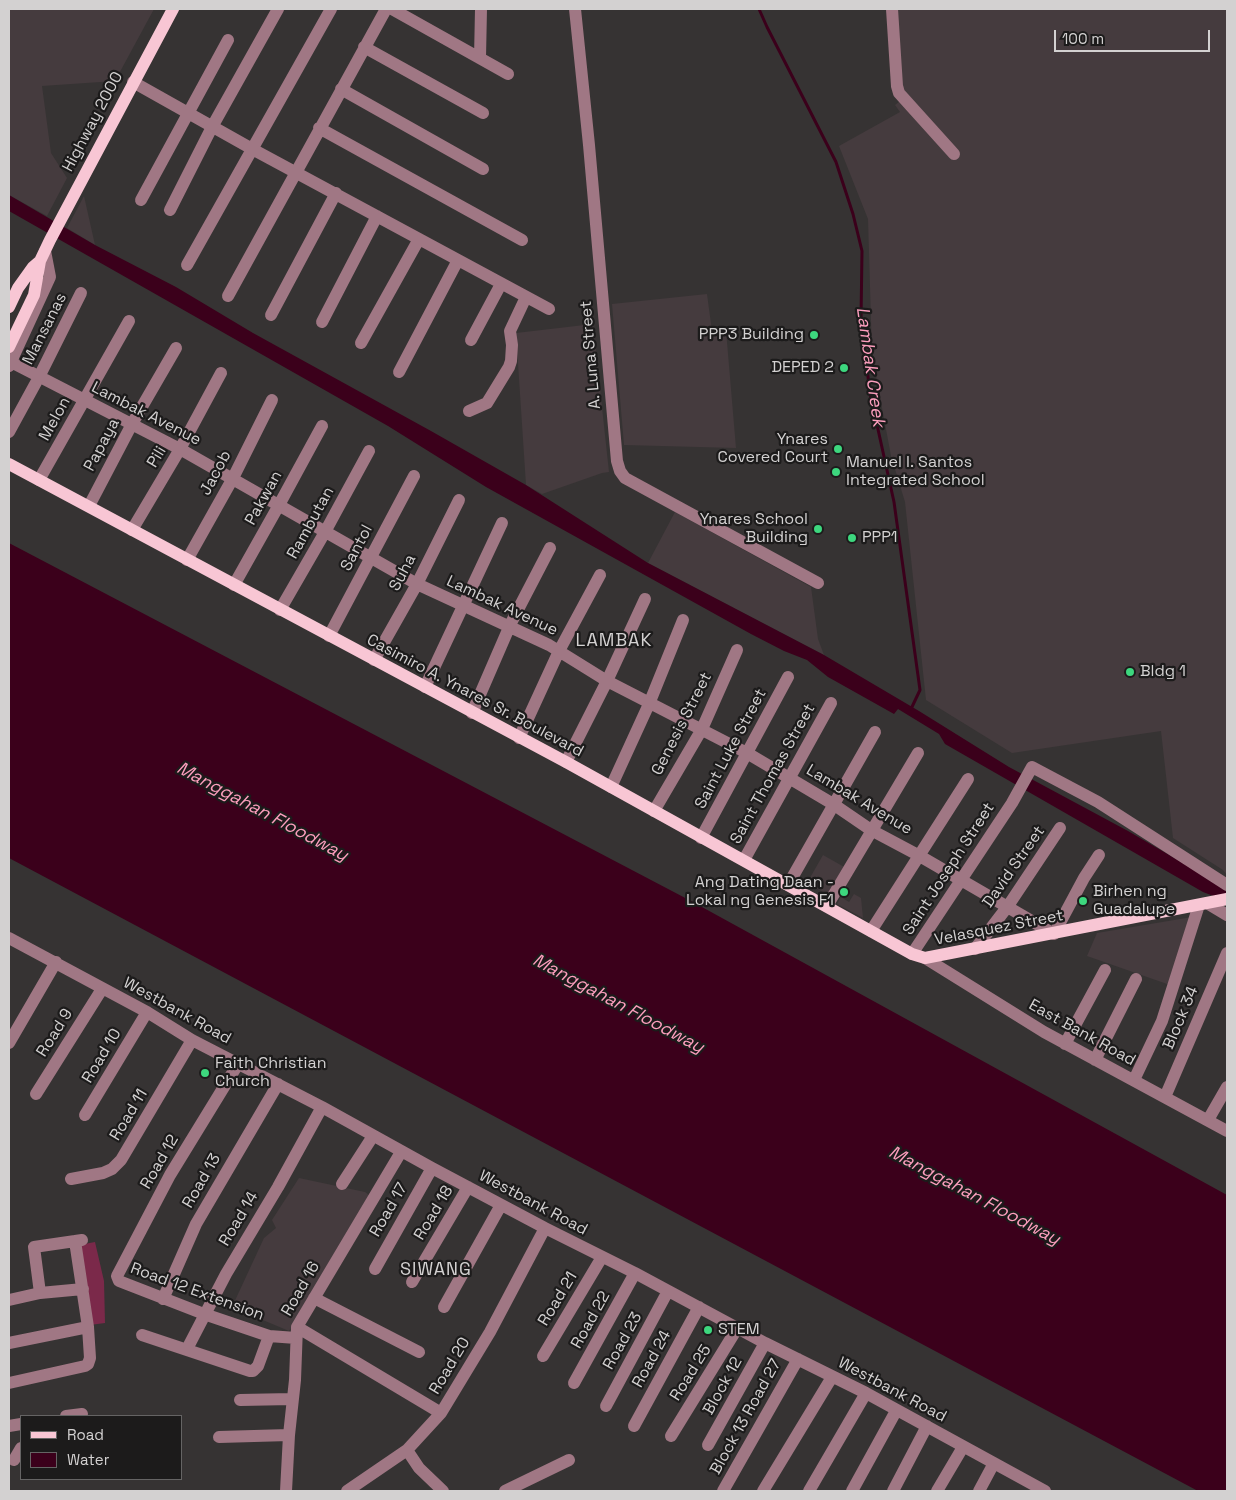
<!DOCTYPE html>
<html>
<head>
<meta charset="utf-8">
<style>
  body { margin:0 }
  #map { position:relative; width:1236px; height:1500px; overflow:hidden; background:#363333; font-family:"Space Grotesk",sans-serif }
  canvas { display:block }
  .frame { position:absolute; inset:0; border:10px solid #d3d1d1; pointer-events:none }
  .legend { position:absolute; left:20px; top:1415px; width:162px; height:65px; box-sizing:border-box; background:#1c1b1b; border:1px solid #656464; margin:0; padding:6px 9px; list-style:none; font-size:15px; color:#d3d1d1 }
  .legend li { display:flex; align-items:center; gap:10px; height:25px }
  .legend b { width:25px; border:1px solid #656464 }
  .scale { position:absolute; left:1054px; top:30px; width:156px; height:22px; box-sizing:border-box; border:2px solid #d3d1d1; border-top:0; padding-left:6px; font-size:15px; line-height:18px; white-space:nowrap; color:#d3d1d1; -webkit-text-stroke:4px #1c1b1b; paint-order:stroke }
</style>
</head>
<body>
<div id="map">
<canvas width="1236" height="1500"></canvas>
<div class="frame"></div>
<ul class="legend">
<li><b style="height:6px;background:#f8c6d4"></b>Road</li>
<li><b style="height:14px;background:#3b001b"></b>Water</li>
</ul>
<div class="scale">100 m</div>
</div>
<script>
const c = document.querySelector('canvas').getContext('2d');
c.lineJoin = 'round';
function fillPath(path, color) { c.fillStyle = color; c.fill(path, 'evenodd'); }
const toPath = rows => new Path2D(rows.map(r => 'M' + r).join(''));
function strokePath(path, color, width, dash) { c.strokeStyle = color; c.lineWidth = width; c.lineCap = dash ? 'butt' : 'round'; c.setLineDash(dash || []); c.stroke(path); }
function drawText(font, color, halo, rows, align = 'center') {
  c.font = font + ' "Space Grotesk",sans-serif'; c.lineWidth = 4.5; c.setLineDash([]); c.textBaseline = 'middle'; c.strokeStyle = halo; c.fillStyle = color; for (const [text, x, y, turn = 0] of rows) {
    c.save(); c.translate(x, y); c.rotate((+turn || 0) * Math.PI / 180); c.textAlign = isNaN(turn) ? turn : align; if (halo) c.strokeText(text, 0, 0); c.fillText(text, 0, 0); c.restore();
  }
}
const built = toPath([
  [9,9,154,9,115,81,42,86,51,153,67,178,47,216,9,195],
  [895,9,1227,9,1227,875,1223,870,1173,838,1161,731,1012,753,926,700,905,502,891,456,872,354,868,219,839,146,900,112,895,105,908,95,900,84],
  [84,196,95,245,67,228],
  [707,294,712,331,726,330,736,448,624,445,612,304],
  [593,324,609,472,602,473,542,494,526,485,516,333],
  [675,512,811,587,818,639,824,655,648,563],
  [823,855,846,868,830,896,807,883],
  [854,894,861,898,863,918,837,904,841,897,849,902],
  [1192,917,1170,985,1087,956,1097,933],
  [299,1178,365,1192,373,1198,289,1331,232,1307,264,1238,276,1228,272,1220]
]);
const green = toPath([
  [95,1242,104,1281,105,1323,90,1325,79,1245]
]);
const water = toPath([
  [9,195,95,245,176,287,253,333,431,431,526,485,648,563,824,655,919,711,1009,767,1128,831,1207,877,1227,892,1227,906,1216,897,1203,892,945,744,939,734,898,709,894,714,828,677,807,660,784,651,751,634,486,487,388,426,9,211],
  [9,543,691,901,1227,1195,1227,1491,1198,1491,9,858]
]);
const stream = toPath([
  [759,9,767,27,836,162,853,214,862,251,861,319,870,393,894,502,920,690,911,709]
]);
const minor = toPath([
  [392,9,508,74],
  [575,9,589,145,617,461,620,471,625,478,818,583],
  [892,9,897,86,899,93,954,154],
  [364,47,483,113],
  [480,58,481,9],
  [133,82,254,150,549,309],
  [341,89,483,169],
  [319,128,522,240],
  [141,200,228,40],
  [170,210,212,127,278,9],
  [187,265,331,9],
  [228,296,386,9],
  [271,315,336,193],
  [322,322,377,216],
  [471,340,501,284],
  [361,343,419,239],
  [9,361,180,449,417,584,549,645,607,681,747,753,833,804,871,830,918,855,1054,934,1084,878,1099,855],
  [9,366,50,277,45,251],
  [399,372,458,260],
  [469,411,487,403,509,367,511,361,512,345,510,331,526,297],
  [9,432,39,377,81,293],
  [39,480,129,321],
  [89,506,132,424,176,348],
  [132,530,180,449,221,373],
  [187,560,233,478,272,400],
  [234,585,279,505,322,426],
  [280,610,325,532,369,451],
  [329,636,414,476],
  [374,660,417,584,459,500],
  [425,687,502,523],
  [472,713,511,623,550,548],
  [519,738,559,651,600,575],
  [566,762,607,681,645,599],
  [611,787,649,704,683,620],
  [654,811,702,729,737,650],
  [701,838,788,677],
  [744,860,831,703],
  [788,885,875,732],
  [1207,903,1227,915],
  [827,906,918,753],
  [871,931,968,779],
  [9,938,147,1012,192,1040,322,1107,432,1168,545,1228,635,1273,765,1343,866,1393,1045,1491],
  [975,949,1008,906,1060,828],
  [912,954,1012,803,1032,767,1098,802,1227,885],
  [925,958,1044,1032,1227,1131],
  [9,1043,56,962],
  [1065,1044,1105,970],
  [1095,1060,1136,979],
  [238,1064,170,1175,117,1276,119,1281,204,1314,269,1336,296,1338],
  [1134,1080,1162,1021,1199,905],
  [36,1094,102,989],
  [1165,1097,1227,953],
  [85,1115,147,1012],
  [1208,1120,1227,1087],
  [71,1179,103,1173,112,1169,121,1160,192,1040],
  [342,1184,373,1136],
  [375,1269,432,1168],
  [412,1282,468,1187],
  [40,1293,34,1247,82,1240],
  [314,1298,419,1352],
  [163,1299,196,1224,278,1084],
  [9,1300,40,1293,83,1289],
  [444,1307,501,1205],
  [297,1327,441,1413],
  [142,1335,250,1371,253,1371,258,1366,269,1336],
  [9,1343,88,1327],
  [187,1349,226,1274,278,1187,322,1107],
  [543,1356,602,1257],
  [9,1383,85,1366,88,1364,90,1358,88,1327,75,1241],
  [574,1383,635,1273],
  [240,1400,292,1399],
  [606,1406,668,1291],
  [66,1416,82,1414],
  [9,1426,21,1424],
  [634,1426,699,1307],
  [671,1436,738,1327],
  [219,1437,289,1435],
  [708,1445,765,1343],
  [407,1450,419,1468,443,1491],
  [14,1460,21,1448],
  [286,1491,289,1435,295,1380,297,1327,401,1152],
  [347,1491,407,1450,441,1413,490,1332,545,1228],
  [505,1491,569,1460],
  [723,1491,798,1359],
  [763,1491,832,1377],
  [809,1491,866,1393],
  [852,1491,896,1411],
  [893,1491,927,1426],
  [937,1491,963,1447],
  [979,1491,994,1463]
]);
const major = toPath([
  [9,307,18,288,33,267,40,261],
  [9,347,34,295,40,261,50,240,173,9],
  [9,464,566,762,912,954,925,958,1227,899]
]);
const markers = [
  [814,335,5,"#3dd77e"],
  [844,368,5,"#3dd77e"],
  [838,449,5,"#3dd77e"],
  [836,472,5,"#3dd77e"],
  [818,529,5,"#3dd77e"],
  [852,538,5,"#3dd77e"],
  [1130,672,5,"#3dd77e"],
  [844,892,5,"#3dd77e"],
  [1083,901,5,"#3dd77e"],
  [205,1073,5,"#3dd77e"],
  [708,1330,5,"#3dd77e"]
];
const streetNames = [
  ["Highway 2000",93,122,-62],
  ["Mansanas",45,329,-63],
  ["A. Luna Street",591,355,-95],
  ["Lambak Avenue",146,414,27],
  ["Melon",55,419,-61],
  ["Papaya",102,445,-62],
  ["Pili",157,457,-59],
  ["Jacob",216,473,-62],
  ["Pakwan",264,498,-61],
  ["Rambutan",311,523,-61],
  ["Santol",357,548,-62],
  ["Suha",403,573,-62],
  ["Lambak Avenue",502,606,25],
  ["Casimiro A. Ynares Sr. Boulevard",475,696,28],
  ["Genesis Street",682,724,-63],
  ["Saint Luke Street",731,749,-62],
  ["Saint Thomas Street",773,774,-61],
  ["Lambak Avenue",859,800,31],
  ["David Street",1014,867,-55],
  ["Saint Joseph Street",949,869,-57],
  ["Velasquez Street",999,928,-11],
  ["Westbank Road",177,1011,29],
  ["Block 34",1181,1018,-67],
  ["Road 9",55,1033,-58],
  ["East Bank Road",1082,1033,29],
  ["Road 10",102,1056,-59],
  ["Road 11",129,1115,-59],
  ["Road 12",160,1162,-60],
  ["Road 13",202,1181,-60],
  ["Westbank Road",533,1203,28],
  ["Road 17",389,1210,-60],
  ["Road 18",434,1213,-59],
  ["Road 14",239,1219,-59],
  ["Road 16",301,1289,-60],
  ["Road 12 Extension",197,1292,20],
  ["Road 21",558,1299,-59],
  ["Road 22",591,1320,-61],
  ["Road 23",623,1341,-61],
  ["Road 24",652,1359,-61],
  ["Road 20",450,1366,-59],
  ["Road 25",691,1373,-58],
  ["Block 12",723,1386,-61],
  ["Westbank Road",892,1390,28],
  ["Block 13 Road 27",746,1417,-61]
];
const poiNames = [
  ["PPP3 Building",804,335,"right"],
  ["DEPED 2",834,368,"right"],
  ["Ynares",828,440,"right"],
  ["Covered Court",828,458,"right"],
  ["Manuel I. Santos",846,463],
  ["Integrated School",846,481],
  ["Ynares School",808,520,"right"],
  ["Building",808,538,"right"],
  ["PPP1",862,538],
  ["Bldg 1",1140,672],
  ["Ang Dating Daan -",834,883,"right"],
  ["Lokal ng Genesis F1",834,901,"right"],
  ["Birhen ng",1093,892],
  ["Guadalupe",1093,910],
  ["Faith Christian",215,1064],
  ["Church",215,1082],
  ["STEM",718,1330]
];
const waterNames = [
  ["Lambak Creek",870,367,82],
  ["Manggahan Floodway",262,812,28],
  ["Manggahan Floodway",618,1004,28],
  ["Manggahan Floodway",974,1196,28]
];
const neighbourhoodNames = [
  ["LAMBAK",614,641],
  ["SIWANG",436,1270]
];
fillPath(built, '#453b3e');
fillPath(green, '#7b294a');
fillPath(water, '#3b001b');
strokePath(stream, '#3b001b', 3);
strokePath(minor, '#a07784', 12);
strokePath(major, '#f8c6d4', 12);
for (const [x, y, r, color] of markers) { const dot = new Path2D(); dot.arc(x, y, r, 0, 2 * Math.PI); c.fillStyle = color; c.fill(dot); strokePath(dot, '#1c1b1b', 2); }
drawText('16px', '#d3d1d1', '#1c1b1b', streetNames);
drawText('16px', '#d3d1d1', '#1c1b1b', poiNames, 'left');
drawText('italic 18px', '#fc9ebd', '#1c1b1b', waterNames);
c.letterSpacing = '1px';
drawText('18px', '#d3d1d1', '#1c1b1b', neighbourhoodNames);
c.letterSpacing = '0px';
</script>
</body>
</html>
